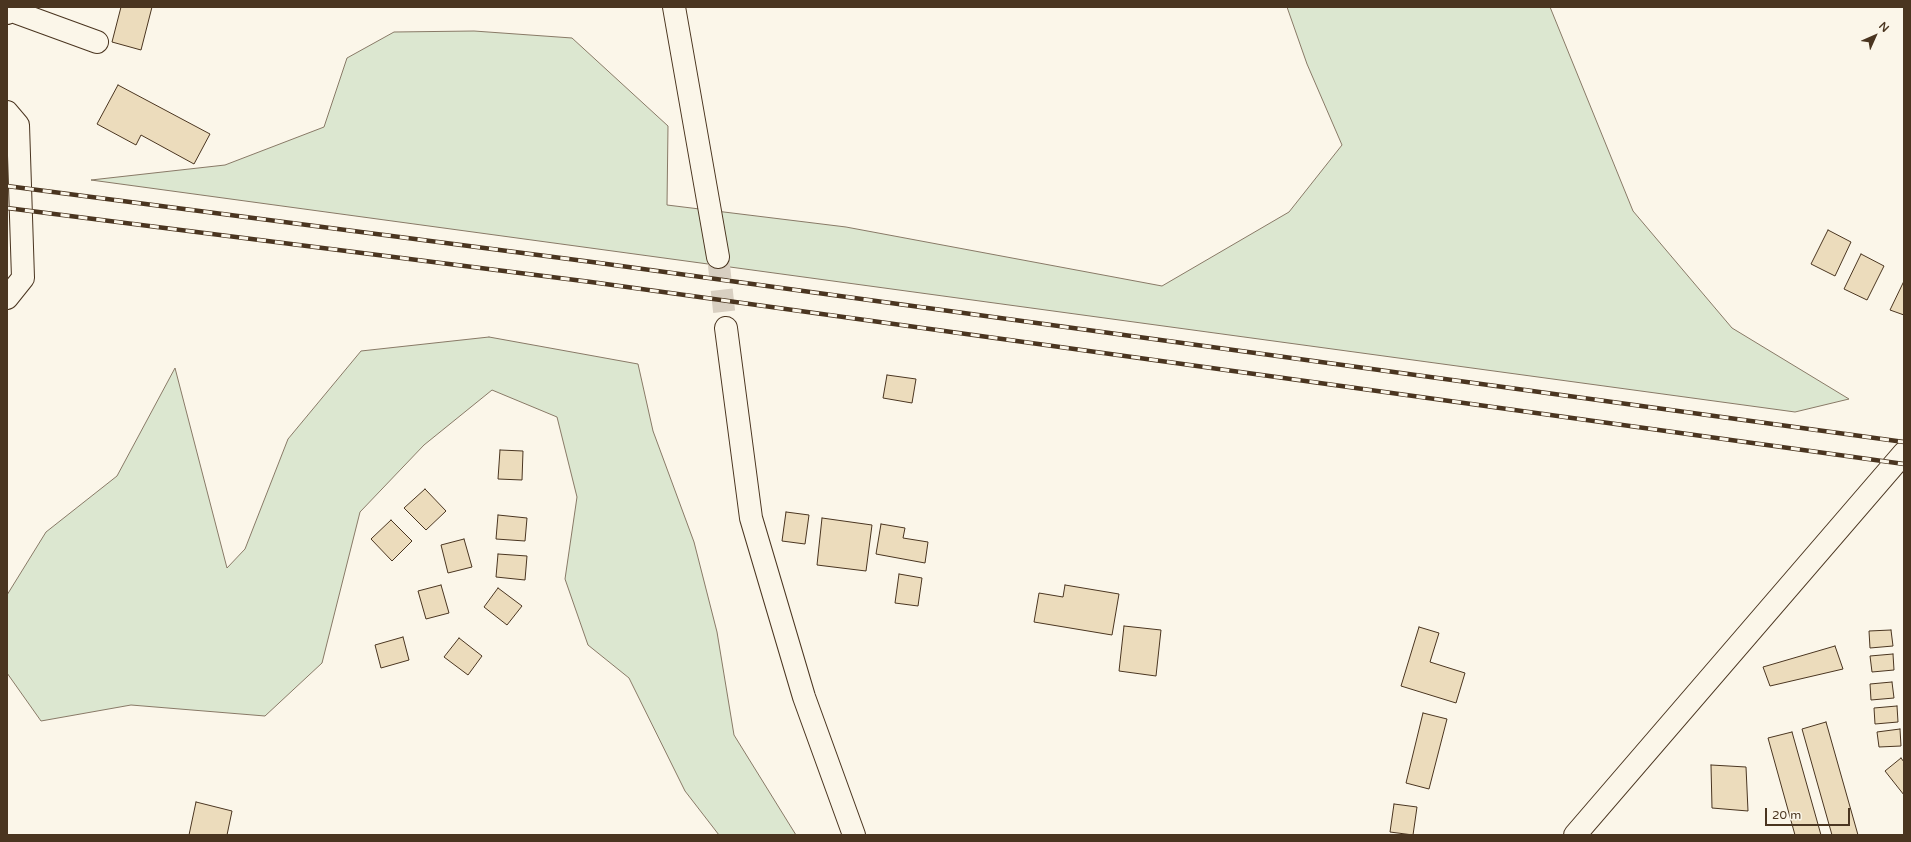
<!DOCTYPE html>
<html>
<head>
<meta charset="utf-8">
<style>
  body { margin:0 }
  #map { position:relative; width:1911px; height:842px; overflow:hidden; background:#fbf6e9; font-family:"Varela Round",sans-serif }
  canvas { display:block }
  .frame { position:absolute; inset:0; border:8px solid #4a3520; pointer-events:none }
  .north { position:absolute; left:1855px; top:16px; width:40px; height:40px; -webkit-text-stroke:3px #fbf6e9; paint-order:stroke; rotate:45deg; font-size:11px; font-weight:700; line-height:16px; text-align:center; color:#4a3520 }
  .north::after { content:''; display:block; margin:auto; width:14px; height:18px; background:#4a3520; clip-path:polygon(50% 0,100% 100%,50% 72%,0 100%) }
  .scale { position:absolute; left:1765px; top:808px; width:85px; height:18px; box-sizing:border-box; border:2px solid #4a3520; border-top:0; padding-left:5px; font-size:12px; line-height:14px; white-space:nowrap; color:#4a3520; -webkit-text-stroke:3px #fbf6e9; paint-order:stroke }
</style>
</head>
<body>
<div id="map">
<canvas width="1911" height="842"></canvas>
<div class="frame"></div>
<div class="north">N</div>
<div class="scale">20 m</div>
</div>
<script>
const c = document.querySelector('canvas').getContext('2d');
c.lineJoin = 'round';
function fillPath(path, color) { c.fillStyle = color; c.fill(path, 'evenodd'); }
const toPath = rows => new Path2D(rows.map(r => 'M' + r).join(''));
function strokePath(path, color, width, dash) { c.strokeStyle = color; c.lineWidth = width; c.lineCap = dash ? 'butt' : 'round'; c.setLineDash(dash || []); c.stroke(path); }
const green = toPath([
  [1287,7,1550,7,1633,211,1732,328,1849,399,1795,412,91,180,225,165,324,127,347,58,394,32,474,31,572,38,668,126,667,205,846,227,1162,286,1289,212,1342,145,1307,64,1287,7],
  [489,337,638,364,653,431,694,542,717,632,734,735,796,835,719,835,685,791,629,678,588,645,565,579,577,497,557,417,492,390,424,445,360,512,322,663,265,716,131,705,41,721,7,673,7,595,46,532,117,476,175,368,227,568,245,549,288,439,361,351,489,337]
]);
const building = toPath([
  [121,7,152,7,141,50,112,42,121,7],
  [118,85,210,134,194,164,141,135,136,145,97,124,118,85],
  [1828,230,1851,242,1835,276,1811,264,1828,230],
  [1861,254,1884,266,1867,300,1844,289,1861,254],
  [1904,281,1904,315,1890,310,1904,281],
  [887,375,916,379,912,403,883,398,887,375],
  [500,450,523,451,522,480,498,479,500,450],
  [425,489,446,511,426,530,404,508,425,489],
  [786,512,809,515,805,544,782,541,786,512],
  [498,515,527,518,525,541,496,539,498,515],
  [822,518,872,525,866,571,817,565,822,518],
  [391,520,412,541,392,561,371,539,391,520],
  [881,524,905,528,903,538,928,542,925,563,876,554,881,524],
  [464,539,472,567,448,573,441,545,464,539],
  [498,554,527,556,525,580,496,577,498,554],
  [899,574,922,578,918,606,895,603,899,574],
  [441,585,449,613,426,619,418,591,441,585],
  [1065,585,1119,594,1112,635,1034,622,1039,593,1063,597,1065,585],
  [498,588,522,606,507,625,484,607,498,588],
  [1124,626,1161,630,1156,676,1119,671,1124,626],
  [1419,627,1439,633,1430,662,1465,673,1456,703,1401,686,1419,627],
  [1891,630,1893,646,1870,648,1869,631,1891,630],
  [403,637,409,660,381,668,375,645,403,637],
  [459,638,482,656,468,675,444,657,459,638],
  [1835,646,1843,669,1770,686,1763,667,1835,646],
  [1893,654,1894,670,1872,672,1870,656,1893,654],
  [1892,682,1894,698,1871,700,1870,684,1892,682],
  [1897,706,1898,722,1875,724,1874,708,1897,706],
  [1423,713,1447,719,1429,789,1406,783,1423,713],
  [1826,722,1858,835,1832,835,1802,729,1826,722],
  [1900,729,1901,746,1879,747,1877,732,1900,729],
  [1792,732,1821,835,1795,835,1768,738,1792,732],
  [1901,758,1904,762,1904,795,1885,771,1901,758],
  [1711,765,1746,767,1748,811,1712,808,1711,765],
  [196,802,232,811,227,835,189,835,196,802],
  [1394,804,1417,807,1413,835,1390,832,1394,804]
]);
const streetTunnel = toPath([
  [718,257,726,328]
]);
const street = toPath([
  [674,7,718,257],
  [7,13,12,11,97,42],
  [7,112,18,125,23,278,7,298],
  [726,328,751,518,804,697,854,835],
  [1575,835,1904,453]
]);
const rail = toPath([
  [7,186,592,262,1904,442],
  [7,208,591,282,1904,464]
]);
fillPath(green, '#dce7d0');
strokePath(green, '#887966', 1);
fillPath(building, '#ecdcbc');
strokePath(building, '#4a3520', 1);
strokePath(streetTunnel, '#d8cfc1', 22, [22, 11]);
strokePath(street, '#4a3520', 24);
strokePath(street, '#fbf6e9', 22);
strokePath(rail, '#4a3520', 4.5);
strokePath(rail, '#fbf6e9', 3, [9]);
</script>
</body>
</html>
